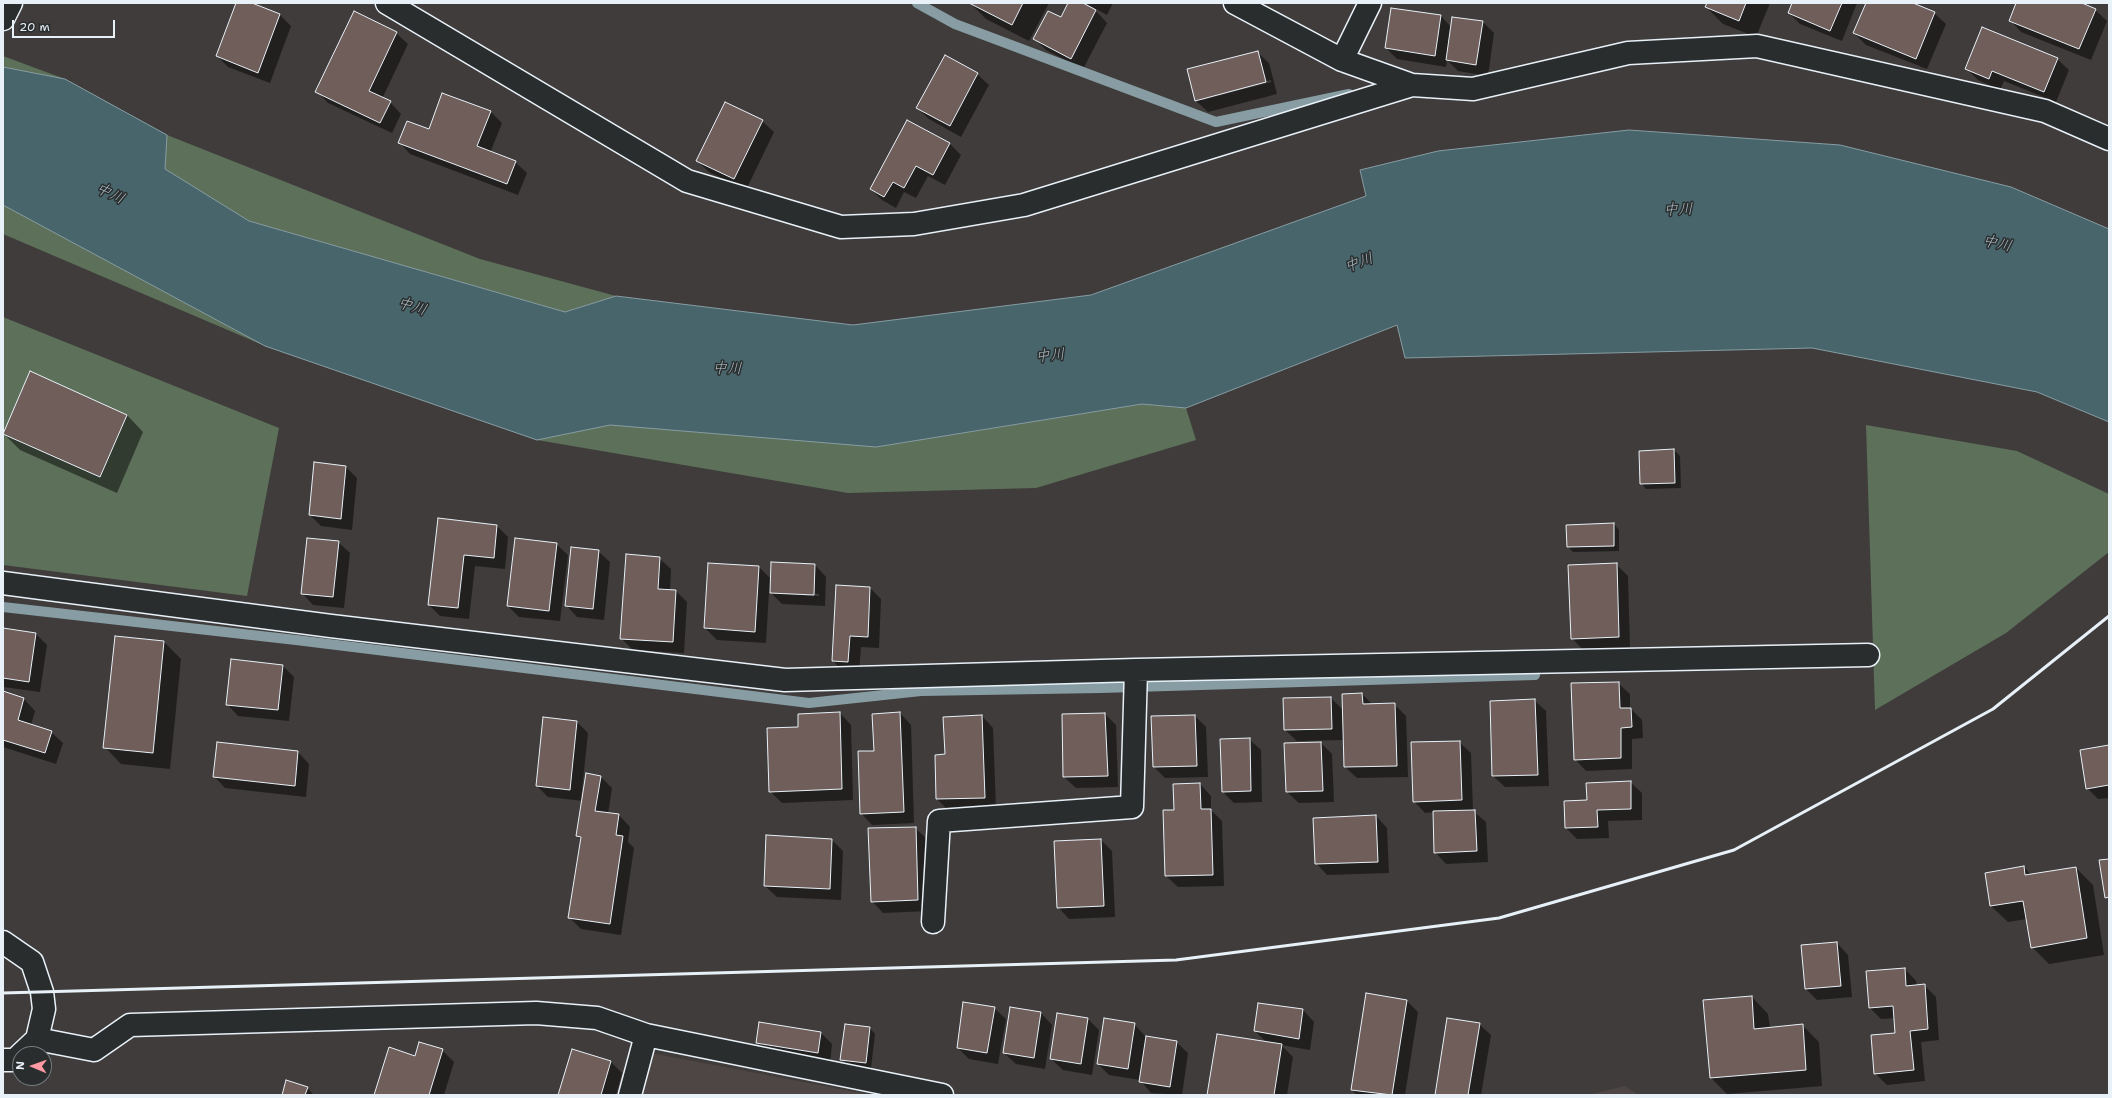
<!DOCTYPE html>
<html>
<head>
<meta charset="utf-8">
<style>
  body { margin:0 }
  #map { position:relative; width:2112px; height:1098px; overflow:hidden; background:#3f3c3b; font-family:"Shantell Sans",sans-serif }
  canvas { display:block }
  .frame { position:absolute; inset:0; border:4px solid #e8f1f8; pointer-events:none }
  .north { position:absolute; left:12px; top:1046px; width:40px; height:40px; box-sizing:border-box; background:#2a2d2e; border:1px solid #767b7f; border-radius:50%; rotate:272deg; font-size:11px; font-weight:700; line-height:16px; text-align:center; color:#e8f1f8 }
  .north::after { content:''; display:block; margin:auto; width:14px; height:18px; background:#ff9aa2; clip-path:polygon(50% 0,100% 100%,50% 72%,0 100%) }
  .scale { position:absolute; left:12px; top:20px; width:103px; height:18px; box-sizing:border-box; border:2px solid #e8f1f8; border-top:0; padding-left:5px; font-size:12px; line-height:14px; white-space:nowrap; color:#e8f1f8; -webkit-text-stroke:3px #2a2d2e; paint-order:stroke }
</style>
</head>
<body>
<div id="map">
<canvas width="2112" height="1098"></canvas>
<div class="frame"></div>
<div class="north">N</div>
<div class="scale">20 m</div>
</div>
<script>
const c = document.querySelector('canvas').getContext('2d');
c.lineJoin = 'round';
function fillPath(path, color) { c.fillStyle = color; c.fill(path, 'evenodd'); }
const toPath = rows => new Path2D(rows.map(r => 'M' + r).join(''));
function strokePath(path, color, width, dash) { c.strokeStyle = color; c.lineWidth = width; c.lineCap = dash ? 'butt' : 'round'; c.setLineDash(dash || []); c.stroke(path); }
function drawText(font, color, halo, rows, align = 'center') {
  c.font = font + ' "Shantell Sans","Klee One",sans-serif'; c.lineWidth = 3; c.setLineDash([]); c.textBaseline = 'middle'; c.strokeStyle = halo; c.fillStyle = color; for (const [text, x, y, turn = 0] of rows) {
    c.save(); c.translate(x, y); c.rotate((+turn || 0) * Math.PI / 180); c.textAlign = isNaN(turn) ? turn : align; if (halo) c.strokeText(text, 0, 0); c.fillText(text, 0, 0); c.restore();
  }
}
const built = toPath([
  [630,1049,871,1095,618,1095],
  [1625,1086,1638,1095,1588,1095]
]);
const green = toPath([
  [3,56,65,79,167,135,480,259,616,296,565,312,249,221,3,111],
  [3,171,876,447,1142,404,1186,408,1196,440,1036,488,848,493,537,440,265,346,3,234],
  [3,317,279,428,247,596,3,565],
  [1866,425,2017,451,2109,494,2109,552,2006,633,1875,710]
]);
const water = toPath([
  [3,67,65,79,167,135,165,169,249,221,565,312,616,296,853,325,1091,295,1366,196,1360,170,1438,151,1629,130,1840,145,2011,187,2109,229,2109,422,2037,392,1812,348,1405,358,1397,325,1186,408,1142,404,876,447,610,425,537,440,265,346,3,205,3,67]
]);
const shadow = toPath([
  [238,3,249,3,280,15,291,26,270,83,228,67,217,56],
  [970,3,1049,3,1029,41,986,19],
  [1069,3,1080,3,1096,11,1107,23,1083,69,1046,50,1034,38,1061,19],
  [1085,3,1113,3,1107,15],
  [1708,3,1770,3,1756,37,1723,24,1706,7],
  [1793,3,1857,3,1842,41,1800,24,1789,13],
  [1867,3,1911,3,1934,13,1946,24,1927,69,1866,45,1854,33],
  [2017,3,2079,3,2095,10,2107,21,2091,60,2021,32,2010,20],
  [1441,16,1451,27,1483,22,1494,33,1488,76,1458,71,1447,60,1446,67,1397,59,1386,48],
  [396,33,408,44,382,99,390,102,401,114,392,133,328,103,317,91],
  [1257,52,1269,63,1277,94,1208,112,1196,101],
  [1271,80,1271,82,1202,100,1202,98],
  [2057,59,2069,70,2056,102,2004,81,2000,90,1978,80,1967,69],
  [977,74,989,85,961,137,929,119,917,108],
  [491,112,502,123,490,153,515,162,527,173,518,195,410,154,399,142,429,131],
  [762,121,774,132,746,190,709,172,697,161],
  [907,121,950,144,961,155,945,185,928,176,916,198,904,192,896,208,882,200,871,189],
  [127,415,143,432,117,493,20,450,3,433],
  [1674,450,1680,456,1681,488,1646,489,1641,483],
  [315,463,346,467,357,478,352,530,321,526,310,515],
  [439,520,497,526,508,537,505,569,475,566,469,619,440,616,429,605],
  [1614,524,1619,530,1619,551,1573,552,1568,547],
  [338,542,350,553,344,608,313,605,302,593],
  [556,544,568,555,560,621,519,617,508,606],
  [598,551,610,562,604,620,577,617,566,605],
  [659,558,671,569,670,591,676,591,687,602,684,653,633,650,621,638],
  [772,563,815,565,826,577,825,606,782,604,769,591,766,643,717,640,705,628,709,564,759,567,771,579],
  [781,592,819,594,819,596,781,594],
  [1616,564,1628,576,1630,648,1583,650,1572,638],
  [870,588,881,599,879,648,861,647,859,673,844,672,833,661],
  [3,629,36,634,47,645,40,692,3,687],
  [116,637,164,642,181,659,170,769,121,764,105,747],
  [283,666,294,677,289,721,238,716,227,704],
  [1618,683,1630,694,1630,708,1642,720,1643,738,1632,739,1632,769,1586,771,1575,759],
  [3,692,24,699,35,711,31,725,51,732,63,743,56,764,3,747],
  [1362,694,1373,705,1394,704,1406,716,1408,777,1357,778,1345,767,1344,740,1297,741,1285,730,1331,698,1343,710],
  [1534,700,1546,711,1549,786,1505,787,1493,776,1491,702],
  [840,713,851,725,853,800,782,803,770,791,799,728],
  [900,713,911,725,914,823,872,825,861,813,875,751],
  [1105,714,1116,725,1118,787,1076,788,1064,777],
  [982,716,993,728,996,809,948,810,937,799,936,756,946,755],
  [1195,716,1206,727,1208,777,1165,778,1154,767],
  [544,718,577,722,588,733,581,799,583,799,601,777,612,788,608,814,619,815,630,827,628,842,634,848,621,935,581,929,569,917,581,840,577,836,583,801,548,797,537,786],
  [1249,739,1261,750,1262,802,1234,803,1223,792],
  [1459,742,1471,753,1473,811,1486,822,1488,862,1446,864,1435,852,1434,812,1425,813,1414,801],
  [1321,743,1332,754,1334,802,1299,803,1287,792,1285,744],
  [2109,746,2109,798,2098,799,2087,788],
  [298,752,309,764,306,797,225,788,214,776],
  [1630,782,1642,793,1642,820,1608,821,1609,838,1577,839,1566,828,1588,800],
  [1200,784,1211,796,1211,810,1222,821,1224,886,1178,887,1166,876,1175,811],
  [1376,816,1387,828,1389,873,1327,875,1316,863],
  [915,828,927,839,929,911,883,913,872,901],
  [832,840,843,851,841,900,777,897,765,886],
  [1101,840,1112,851,1115,917,1069,919,1058,907],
  [2024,867,2031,875,2076,868,2093,885,2104,955,2049,964,2032,947,2027,919,2008,922,1991,906],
  [1837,943,1848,955,1852,997,1817,1000,1806,989],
  [1905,969,1916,981,1917,986,1924,985,1936,997,1939,1040,1921,1042,1925,1081,1887,1085,1875,1073,1896,1034,1895,1018,1881,1019,1870,1008,1867,972],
  [1752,997,1768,1014,1770,1028,1802,1025,1819,1042,1822,1086,1727,1094,1711,1078],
  [1406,1000,1418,1012,1405,1095,1357,1095,1352,1090],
  [994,1008,1006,1019,998,1064,969,1059,958,1048],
  [1011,1009,1041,1013,1052,1025,1045,1069,1016,1064,1004,1053],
  [1303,1010,1314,1022,1310,1050,1281,1045,1293,1057,1287,1095,1208,1095,1267,1043,1255,1031],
  [1088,1019,1099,1030,1092,1075,1063,1070,1051,1059],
  [760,1023,821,1033,832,1044,830,1064,768,1054,757,1042],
  [1134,1024,1146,1037,1176,1042,1188,1053,1182,1095,1151,1093,1140,1080,1109,1075,1098,1064],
  [1479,1024,1491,1035,1481,1095,1437,1095],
  [870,1028,875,1034,871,1068,847,1065,842,1059],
  [442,1050,454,1062,444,1095,375,1095,416,1057],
  [573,1050,611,1062,622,1073,616,1095,559,1095],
  [307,1088,314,1095,283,1095]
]);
const stream = toPath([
  [917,3,955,24,1216,122,1349,94],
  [3,607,296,640,809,703,921,691,1101,688,1535,675]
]);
const building = toPath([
  [236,3,252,3,280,14,258,73,216,56,236,3],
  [969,3,1023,3,1012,25,969,3],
  [1068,3,1083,3,1096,10,1071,59,1033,39,1048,11,1061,17,1068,3],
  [1707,3,1746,3,1739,21,1705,7,1707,3],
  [1792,3,1842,3,1830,31,1788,13,1792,3],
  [1866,3,1913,3,1935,12,1916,59,1853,33,1866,3],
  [2016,3,2082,3,2096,9,2079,49,2009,21,2016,3],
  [1391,8,1441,15,1435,56,1385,48,1391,8],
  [354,11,397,32,369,91,391,101,380,123,315,92,354,11],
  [1452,17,1483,21,1476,65,1446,60,1452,17],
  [1982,27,2058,58,2044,92,1992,71,1989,79,1965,69,1982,27],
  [1258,51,1266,82,1195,101,1187,69,1258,51],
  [945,55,978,73,950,126,916,108,945,55],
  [442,93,491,111,477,146,516,161,507,184,398,143,407,121,429,129,442,93],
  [725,102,763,120,734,179,696,161,725,102],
  [907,120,950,143,933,175,916,166,904,188,893,182,884,197,870,189,907,120],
  [30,371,127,415,100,477,3,434,30,371],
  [1674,449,1675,483,1640,484,1639,451,1674,449],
  [314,462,346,466,341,519,309,515,314,462],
  [438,518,497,525,494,558,464,555,458,608,428,605,438,518],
  [1614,523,1614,546,1567,547,1566,525,1614,523],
  [307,538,339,541,333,597,301,594,307,538],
  [515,538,557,543,549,611,507,606,515,538],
  [571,547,599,550,593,609,565,606,571,547],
  [626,554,660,557,658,589,676,590,673,642,620,639,626,554],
  [771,562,815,564,814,595,770,593,771,562],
  [708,563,759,566,755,632,704,628,708,563],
  [1617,563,1619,637,1571,639,1568,565,1617,563],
  [836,585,870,587,868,637,850,636,848,662,832,661,836,585],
  [3,628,36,633,29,682,3,678,3,628],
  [115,636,164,641,153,753,103,748,115,636],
  [231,659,283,665,278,710,226,705,231,659],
  [1619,682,1620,708,1631,708,1632,727,1621,728,1621,758,1574,760,1571,683,1619,682],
  [3,691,24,698,18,720,52,731,45,753,3,740,3,691],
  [1362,693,1363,704,1395,703,1397,766,1344,767,1342,694,1362,693],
  [1331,697,1332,729,1284,730,1283,698,1331,697],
  [1535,699,1538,775,1492,776,1490,701,1535,699],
  [840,712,842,789,769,792,767,728,798,727,798,714,840,712],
  [900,712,904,812,860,814,858,751,874,751,872,714,900,712],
  [1105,713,1108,776,1063,777,1062,714,1105,713],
  [982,715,985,798,936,799,935,755,945,754,943,717,982,715],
  [1195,715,1197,766,1153,767,1151,716,1195,715],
  [543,717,577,721,570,790,536,786,543,717],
  [1250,738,1251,791,1222,792,1220,739,1250,738],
  [1460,741,1462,800,1413,802,1411,742,1460,741],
  [217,742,298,751,295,786,213,777,217,742],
  [1321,742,1323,791,1286,792,1284,743,1321,742],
  [2109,745,2109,785,2086,789,2080,750,2109,745],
  [586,773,601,776,595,811,619,814,616,835,623,836,610,924,568,918,581,837,576,836,586,773],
  [1631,781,1631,809,1597,810,1598,827,1565,828,1564,801,1587,800,1586,783,1631,781],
  [1200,783,1201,809,1211,809,1213,875,1165,876,1163,810,1174,810,1173,784,1200,783],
  [1475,810,1477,851,1434,853,1433,811,1475,810],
  [1376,815,1378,862,1315,864,1313,818,1376,815],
  [916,827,918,900,871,902,868,828,916,827],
  [766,835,832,839,830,889,764,886,766,835],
  [1101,839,1104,906,1057,908,1054,841,1101,839],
  [2109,859,2109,897,2105,898,2099,860,2109,859],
  [2024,866,2025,875,2076,867,2087,938,2031,948,2023,901,1990,906,1985,873,2024,866],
  [1837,942,1841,986,1805,989,1801,945,1837,942],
  [1905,968,1906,986,1925,984,1928,1029,1910,1031,1914,1070,1874,1074,1871,1035,1895,1033,1893,1006,1869,1008,1866,971,1905,968],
  [1366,993,1407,1000,1392,1095,1351,1090,1366,993],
  [1752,996,1754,1029,1803,1024,1806,1070,1710,1078,1703,1000,1752,996],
  [963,1002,995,1007,987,1053,957,1048,963,1002],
  [1258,1003,1303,1009,1299,1039,1254,1031,1258,1003],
  [1010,1007,1041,1012,1034,1058,1003,1053,1010,1007],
  [1057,1013,1088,1018,1081,1064,1050,1059,1057,1013],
  [1104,1018,1135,1023,1128,1069,1097,1064,1104,1018],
  [1447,1018,1480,1023,1468,1095,1435,1095,1447,1018],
  [759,1022,821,1032,818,1053,756,1043,759,1022],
  [845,1024,870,1027,866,1063,840,1060,845,1024],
  [1217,1034,1282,1044,1274,1095,1207,1095,1217,1034],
  [1146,1036,1177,1041,1170,1087,1139,1082,1146,1036],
  [419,1042,443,1049,429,1095,374,1095,389,1047,415,1056,419,1042],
  [572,1049,611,1061,601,1095,558,1095,572,1049],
  [286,1080,308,1087,305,1095,282,1095,286,1080]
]);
const minor = toPath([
  [387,3,687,181,841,227,914,224,1024,205,1412,85],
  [1235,3,1342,60,1412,85,1473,89,1628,53,1757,46,2045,111,2109,139],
  [3,19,11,3],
  [1342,60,1370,3],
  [3,583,331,626,785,680,1136,670,1868,655],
  [933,922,939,821,1132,807,1136,670],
  [3,942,32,962,42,992,44,1009,37,1039,21,1054],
  [37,1039,94,1050,130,1025,536,1013,597,1018,646,1035],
  [3,1060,15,1060,20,1055],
  [630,1095,646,1035,942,1095]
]);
const rail = toPath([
  [3,993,1176,960,1499,918,1734,850,1993,709,2109,616]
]);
const waterNames = [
  ["中川",110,194,26],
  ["中川",1678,210,-2],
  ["中川",1997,244,13],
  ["中川",1359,263,-20],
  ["中川",412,307,17],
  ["中川",1050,356,-6],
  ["中川",727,369,1]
];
fillPath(built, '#4e4644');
fillPath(green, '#5d705a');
fillPath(water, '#47656b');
strokePath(water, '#879da3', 1);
fillPath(shadow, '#0007');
strokePath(stream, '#879da3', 10);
fillPath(building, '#705e5a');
strokePath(building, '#e8f1f8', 1);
strokePath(minor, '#e8f1f8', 25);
strokePath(minor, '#2a2d2e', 22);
strokePath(rail, '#e8f1f8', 3);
drawText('italic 15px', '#a8b9c0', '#2a2d2e', waterNames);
</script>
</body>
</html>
